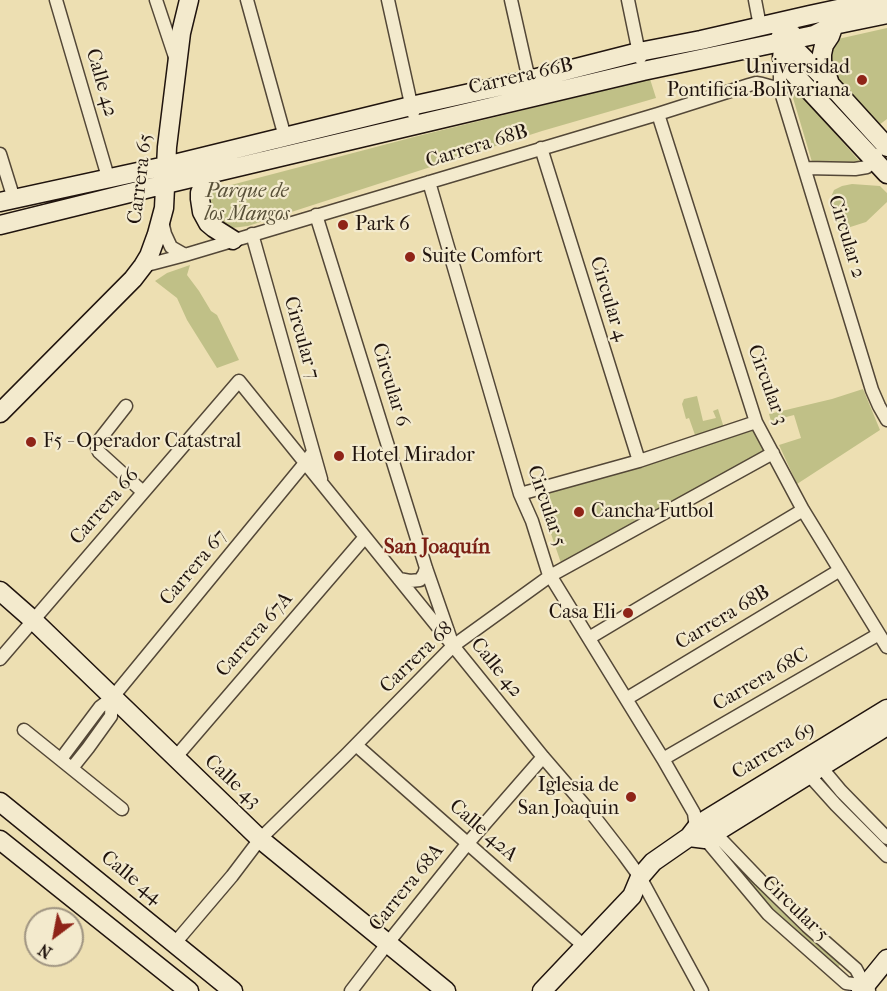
<!DOCTYPE html>
<html>
<head>
<meta charset="utf-8">
<style>
  body { margin:0 }
  #map { position:relative; width:887px; height:991px; overflow:hidden; background:#eddfb2; font-family:"IM FELL French Canon",serif }
  canvas { display:block }
  .north { position:absolute; left:24px; top:907px; width:60px; height:60px; box-sizing:border-box; background:#f3eacd; border:2px solid #9f9481; border-radius:50%; rotate:212deg; font-size:16px; font-weight:700; line-height:24px; text-align:center; color:#20140e }
  .north::after { content:''; display:block; margin:auto; width:21px; height:27px; background:#8f2418; clip-path:polygon(50% 0,100% 100%,50% 72%,0 100%) }
</style>
</head>
<body>
<div id="map">
<canvas width="887" height="991"></canvas>
<div class="north">N</div>
</div>
<script>
const c = document.querySelector('canvas').getContext('2d');
c.lineJoin = 'round';
function fillPath(path, color) { c.fillStyle = color; c.fill(path, 'evenodd'); }
const toPath = rows => new Path2D(rows.map(r => 'M' + r).join(''));
function strokePath(path, color, width, dash) { c.strokeStyle = color; c.lineWidth = width; c.lineCap = dash ? 'butt' : 'round'; c.setLineDash(dash || []); c.stroke(path); }
function drawText(font, color, halo, rows, align = 'center') {
  c.font = font + ' "IM FELL French Canon",serif'; c.lineWidth = 4.5; c.setLineDash([]); c.textBaseline = 'middle'; c.strokeStyle = halo; c.fillStyle = color; for (const [text, x, y, turn = 0] of rows) {
    c.save(); c.translate(x, y); c.rotate((+turn || 0) * Math.PI / 180); c.textAlign = isNaN(turn) ? turn : align; if (halo) c.strokeText(text, 0, 0); c.fillText(text, 0, 0); c.restore();
  }
}
const green = toPath([
  [887,28,887,119,879,125,840,83,830,70,830,45,838,39],
  [650,79,656,98,542,131,248,226,232,228,224,226,216,220,211,212,209,202,212,190,414,137],
  [788,81,796,89,861,163,812,162],
  [852,184,880,186,887,193,887,202,866,222,841,230,834,212,831,197,834,190,842,186],
  [190,265,187,275,199,291,211,311,217,315,239,360,217,368,187,320,177,298,155,281,167,273],
  [863,389,880,430,797,484,779,445,801,438,794,415,771,421,769,414,832,399],
  [697,396,703,421,716,418,713,411,718,409,724,428,695,435,689,418,686,419,682,404,684,399],
  [752,428,766,453,612,537,561,563,537,493],
  [726,848,778,908,841,963,836,970,773,913,720,853]
]);
const street = toPath([
  [56,0,108,177],
  [156,0,175,57],
  [247,0,285,137],
  [388,0,413,113],
  [511,0,529,80],
  [628,0,640,58],
  [755,0,760,26],
  [783,62,780,74,780,89,872,390,879,406,887,420],
  [658,114,756,422,803,510,887,647],
  [541,148,639,461],
  [0,154,14,199],
  [805,168,855,169,867,167,876,155],
  [429,182,520,494,532,521,548,572,663,759,694,813,696,828,768,914,846,983,865,986],
  [316,215,426,568,450,637],
  [162,221,165,234,171,247,185,255],
  [252,234,321,479],
  [143,266,185,255,658,114,749,85,756,83,762,84,780,89],
  [126,406,97,443,97,448,99,452,143,492],
  [520,494,639,461,756,422],
  [399,579,410,581,420,580,424,574,426,568],
  [589,638,803,510],
  [0,659,239,381,543,757,593,815,624,855,640,877,702,991],
  [626,699,840,570],
  [24,730,122,809],
  [356,745,584,946],
  [175,758,365,537],
  [61,759,100,707,112,698,305,463,313,452],
  [663,759,879,634],
  [821,767,841,791,887,838],
  [72,768,88,748,111,716,112,698],
  [809,775,836,805,887,856],
  [710,828,760,880,807,926,856,969,865,986,869,990],
  [175,943,232,876,260,839,346,755,453,646,550,576,773,453],
  [351,991,387,944,468,843,543,757]
]);
const secondary = toPath([
  [791,33,786,42,783,50,782,58,783,62,887,174],
  [780,38,797,51,829,83,887,147],
  [829,81,822,62,822,54,824,45,830,36,834,25],
  [207,175,200,193,200,199,202,212,208,223,214,228,233,240],
  [0,202,170,165,411,106,529,80,639,52,701,40,810,15,880,0],
  [0,225,166,184,643,71,814,35,834,25,887,14],
  [0,413,133,279,143,266,149,256,157,234,164,208,167,147,181,33,189,0],
  [0,591,33,620,260,839,446,991],
  [0,802,233,991],
  [689,837,705,839,887,726],
  [0,840,189,991],
  [542,991,632,896,640,877,653,862,689,837,696,828,704,821,887,709],
  [861,991,887,959]
]);
const markers = [
  [862,80,6,"#8f2418"],
  [343,225,6,"#8f2418"],
  [410,257,6,"#8f2418"],
  [31,442,6,"#8f2418"],
  [339,456,6,"#8f2418"],
  [579,512,6,"#8f2418"],
  [628,613,6,"#8f2418"],
  [631,797,6,"#8f2418"]
];
const poiNames = [
  ["Universidad",850,68,"right"],
  ["Pontificia Bolivariana",850,91,"right"],
  ["Park 6",355,225],
  ["Suite Comfort",422,257],
  ["F5 - Operador Catastral",43,442],
  ["Hotel Mirador",351,456],
  ["Cancha Futbol",591,512],
  ["Casa Eli",616,613,"right"],
  ["Iglesia de",619,786,"right"],
  ["San Joaquin",619,809,"right"]
];
const streetNames = [
  ["Carrera 66B",521,77,-13],
  ["Calle 42",101,83,74],
  ["Carrera 68B",477,147,-17],
  ["Carrera 65",141,179,-83],
  ["Circular 2",846,237,73],
  ["Circular 4",608,299,73],
  ["Circular 7",301,338,74],
  ["Circular 6",390,385,73],
  ["Circular 3",767,385,70],
  ["Circular 5",546,506,71],
  ["Carrera 66",105,507,-49],
  ["Carrera 67",194,568,-50],
  ["Carrera 68B",723,618,-31],
  ["Carrera 67A",255,635,-49],
  ["Carrera 68",417,658,-44],
  ["Calle 42",496,668,51],
  ["Carrera 68C",761,680,-30],
  ["Carrera 69",774,751,-31],
  ["Calle 43",232,782,43],
  ["Calle 42A",483,831,41],
  ["Calle 44",131,878,39],
  ["Carrera 68A",407,888,-51],
  ["Circular 5",795,909,44]
];
const parkNames = [
  ["Parque de",247,192],
  ["los Mangos",247,215]
];
const neighbourhoodNames = [
  ["San Joaquín",437,548]
];
fillPath(green, '#c0c087');
strokePath(street, '#534737', 15);
strokePath(secondary, '#20140e', 21);
strokePath(street, '#f3eacd', 12);
strokePath(secondary, '#f3eacd', 18);
for (const [x, y, r, color] of markers) { const dot = new Path2D(); dot.arc(x, y, r, 0, 2 * Math.PI); c.fillStyle = color; c.fill(dot); strokePath(dot, '#f3eacd', 2); }
drawText('20px', '#20140e', '#f3eacd', poiNames, 'left');
drawText('20px', '#20140e', '#f3eacd', streetNames);
drawText('italic 20px', '#585038', '#f3eacd', parkNames);
drawText('bold 21px', '#7a1f14', '#f3eacd', neighbourhoodNames);
</script>
</body>
</html>
